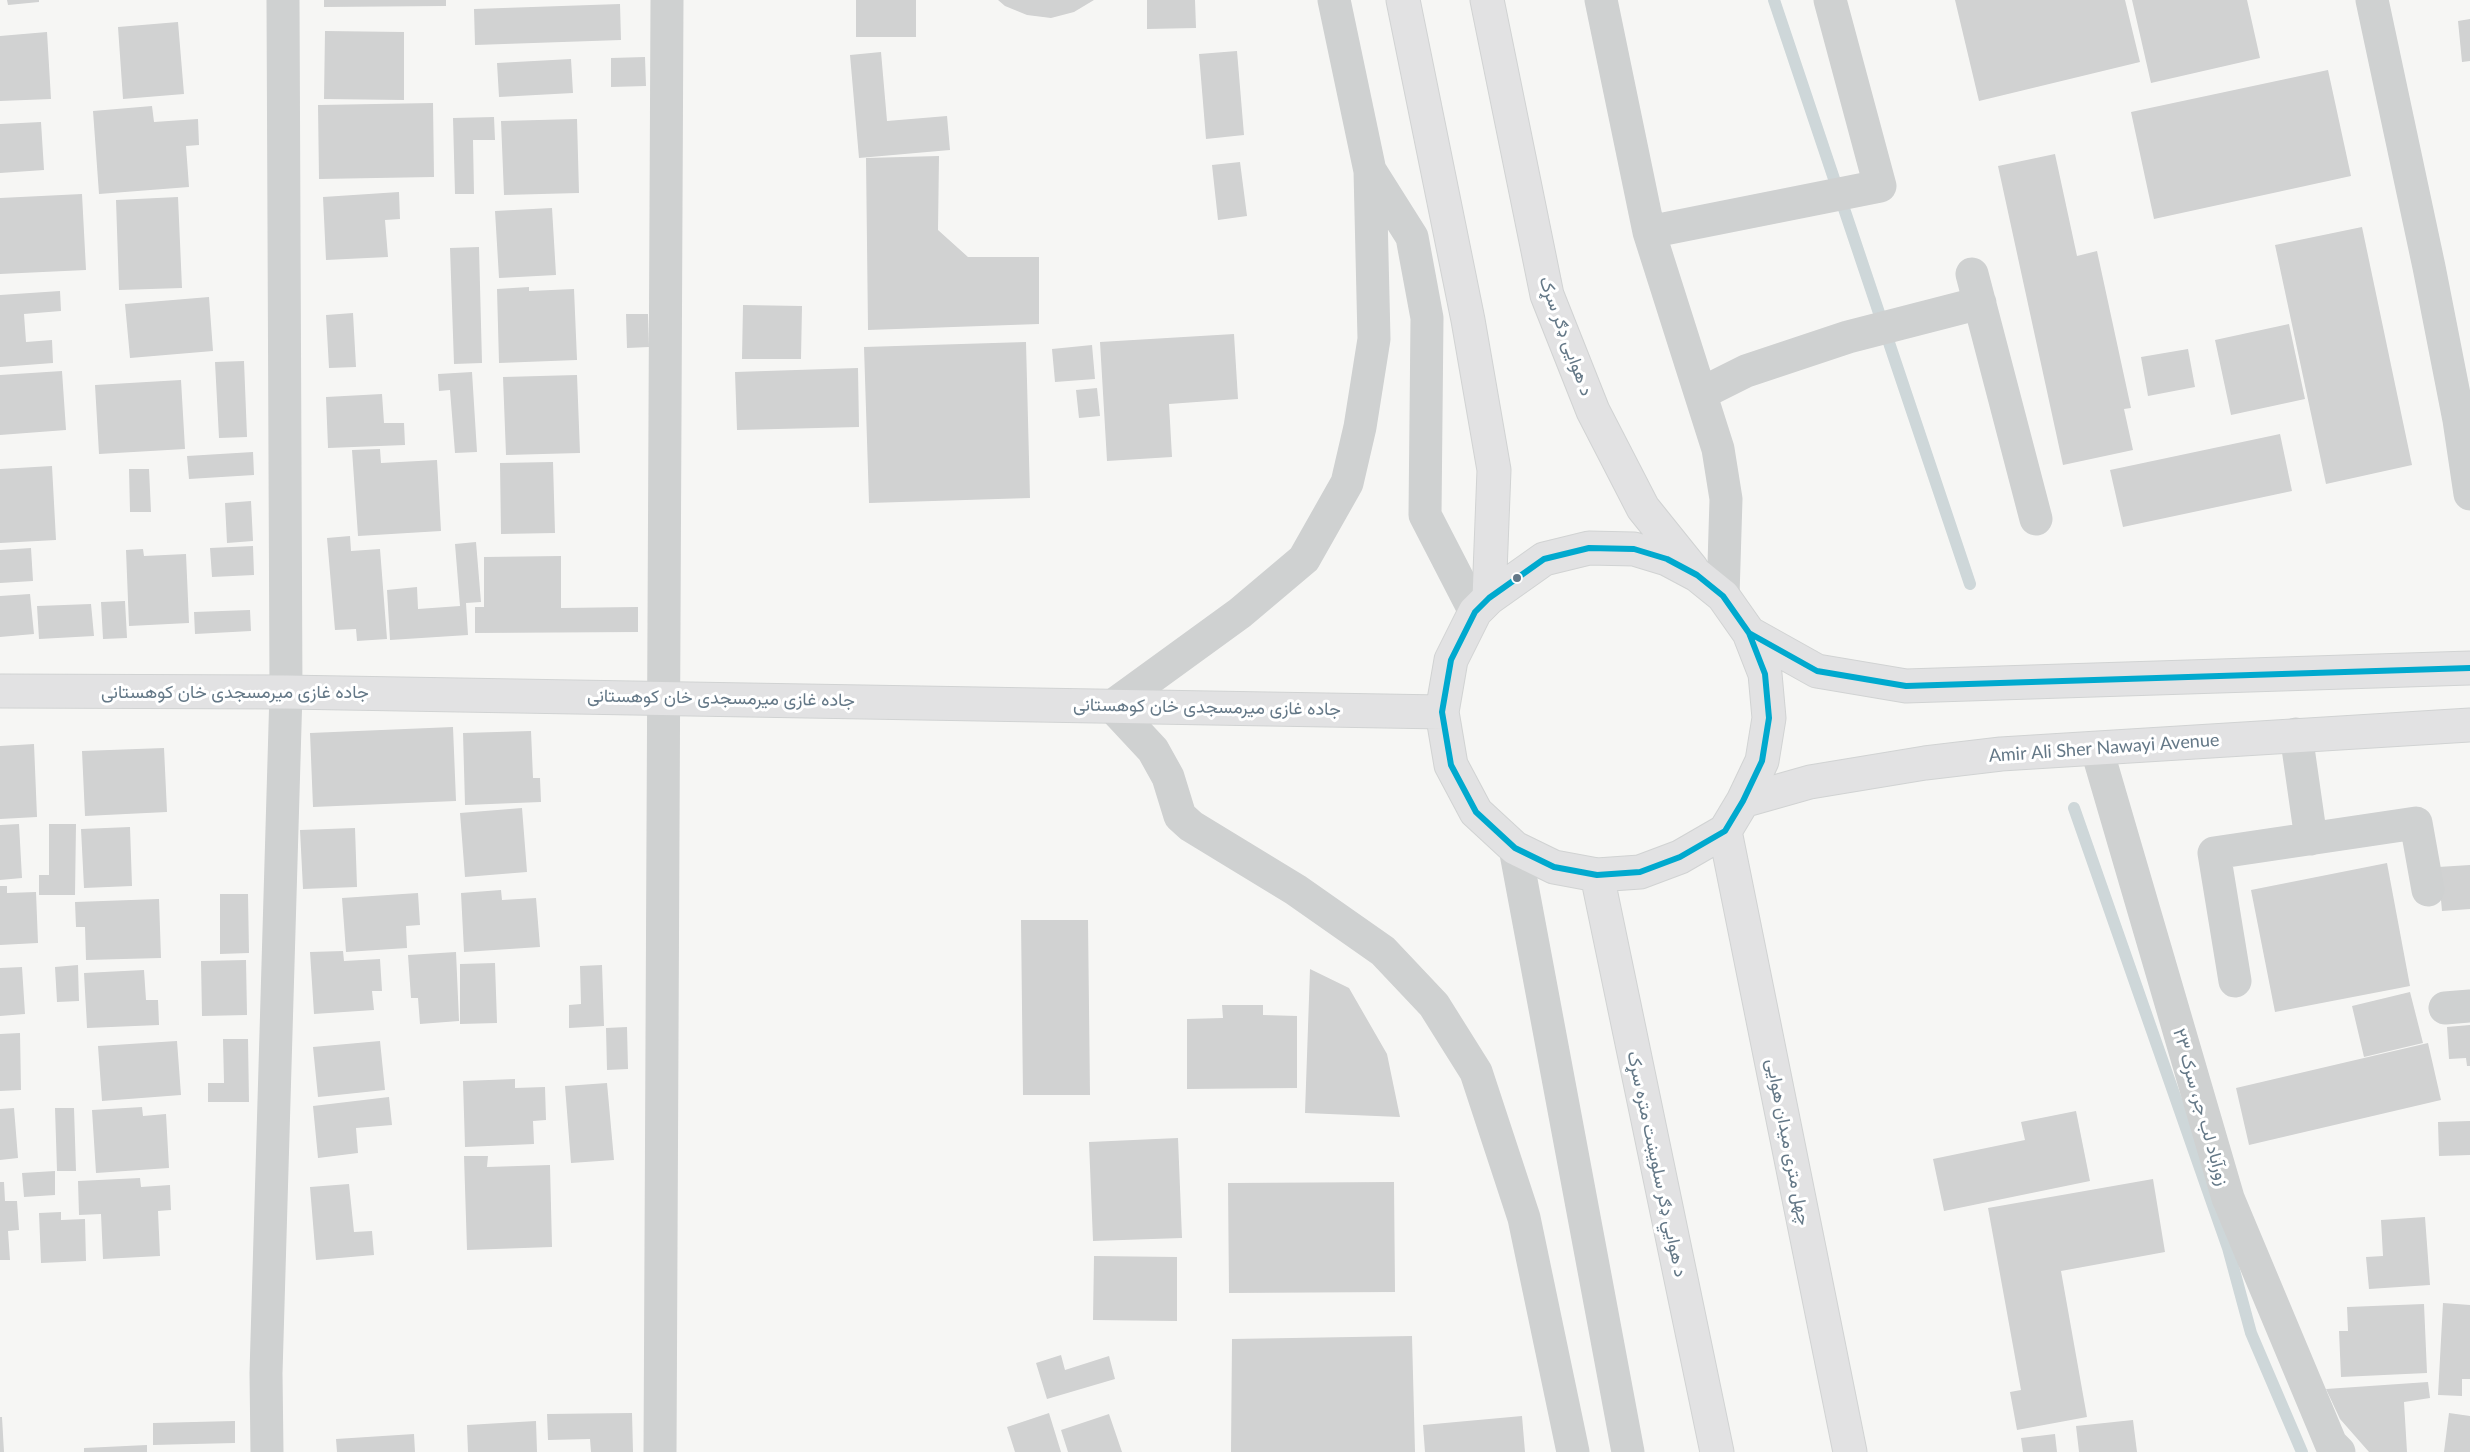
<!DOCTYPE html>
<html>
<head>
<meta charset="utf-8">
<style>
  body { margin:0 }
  canvas { display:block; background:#f6f6f4 }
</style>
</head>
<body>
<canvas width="2470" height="1452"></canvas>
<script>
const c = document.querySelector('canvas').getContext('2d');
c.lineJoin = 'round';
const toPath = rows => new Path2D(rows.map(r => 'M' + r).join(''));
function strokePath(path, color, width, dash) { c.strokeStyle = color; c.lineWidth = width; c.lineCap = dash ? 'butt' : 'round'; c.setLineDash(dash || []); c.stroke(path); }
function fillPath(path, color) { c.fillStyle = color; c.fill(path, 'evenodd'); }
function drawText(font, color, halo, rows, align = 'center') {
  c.font = font + ' Lato,Vazirmatn,sans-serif'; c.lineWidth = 6; c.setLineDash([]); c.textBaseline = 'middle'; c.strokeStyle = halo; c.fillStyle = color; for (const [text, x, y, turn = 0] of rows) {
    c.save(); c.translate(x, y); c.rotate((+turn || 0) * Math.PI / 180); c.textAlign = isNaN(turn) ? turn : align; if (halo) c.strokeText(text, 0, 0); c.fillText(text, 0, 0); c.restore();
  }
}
const stream = toPath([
  [1774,0,1970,584],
  [2074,808,2228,1248,2251,1333,2302,1452]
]);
const building = toPath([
  [7,0,39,0,39,2,8,5],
  [324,0,446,0,446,6,324,7],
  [856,0,916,0,916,37,856,37],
  [998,0,1094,0,1074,12,1051,18,1027,15,1005,6],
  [1147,0,1195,0,1196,28,1147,29],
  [1955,0,2125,0,2140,62,1979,101],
  [2132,0,2247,0,2260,58,2151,83],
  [620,4,621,40,475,45,474,9],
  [2470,19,2470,61,2462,62,2458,21],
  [178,22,184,94,123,99,118,27],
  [325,31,404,32,404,100,324,99],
  [47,32,51,99,0,101,0,36],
  [1237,51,1244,135,1206,139,1199,54],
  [881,52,887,121,947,116,950,150,859,158,850,55],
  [645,57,646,86,611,87,611,58],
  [571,59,573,93,499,97,497,63],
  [2328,70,2351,176,2154,219,2131,112],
  [433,103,434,177,319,179,318,105],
  [152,106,154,122,198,119,199,145,186,146,189,187,99,194,93,111],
  [494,117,495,140,473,140,474,194,455,194,453,118],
  [577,119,579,193,504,195,501,121],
  [41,122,44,170,0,173,0,124],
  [2055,154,2077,256,2097,251,2131,408,2124,409,2133,450,2063,465,1998,166],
  [939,156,938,230,968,257,1039,257,1039,324,868,330,866,158],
  [1240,162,1247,216,1218,220,1212,165],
  [399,192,400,219,385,220,388,257,326,260,323,197],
  [82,194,86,270,0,274,0,198],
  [178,197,182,288,119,290,116,200],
  [552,208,556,275,499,278,495,211],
  [2362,227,2412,465,2326,484,2275,245],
  [479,247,482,363,454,364,450,248],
  [529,287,529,291,574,289,577,360,499,363,497,289],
  [60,291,61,311,24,314,26,342,52,340,53,363,0,367,0,295],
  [209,297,213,351,130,358,125,304],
  [743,305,802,306,801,359,742,359],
  [353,313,356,367,329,368,326,315],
  [626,314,648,314,649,347,627,348],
  [2289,324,2305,399,2231,415,2215,340],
  [1234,334,1238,399,1169,404,1172,457,1107,461,1100,342],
  [1026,342,1030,498,869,503,864,347],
  [1092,345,1095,379,1055,382,1052,349],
  [2188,349,2195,387,2148,396,2141,357],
  [244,361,247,437,219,438,215,362],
  [858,368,859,427,737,430,735,372],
  [62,371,66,430,0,435,0,375],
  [472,372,477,452,455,453,450,390,439,391,438,374],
  [577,375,580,453,506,455,503,377],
  [181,380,185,449,99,454,95,385],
  [1097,388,1100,416,1079,418,1076,390],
  [382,394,384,423,404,423,405,445,328,448,326,397],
  [2280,434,2292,491,2123,527,2110,470],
  [380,449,381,463,437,460,441,531,358,536,352,450],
  [253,452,254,475,189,479,187,456],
  [553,462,555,533,501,534,500,463],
  [52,466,56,540,0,543,0,469],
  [129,469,149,469,151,512,130,512],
  [251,501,253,541,227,543,225,503],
  [350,536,351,551,380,549,387,639,357,641,356,629,335,630,327,538],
  [476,542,481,602,466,603,468,635,390,640,387,590,417,587,418,609,460,606,455,544],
  [253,546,254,575,212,577,210,548],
  [31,548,33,581,0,583,0,550],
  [143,549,144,556,186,554,189,623,129,626,126,550],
  [561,556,561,608,638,607,638,632,475,633,475,607,484,607,484,557],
  [30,594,34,634,0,637,0,596],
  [125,601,127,638,103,639,101,602],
  [91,604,94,636,39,639,37,606],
  [250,610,251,631,195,634,194,612],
  [453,727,456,801,313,807,310,733],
  [531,731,533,778,540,778,541,802,465,805,463,733],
  [34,744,37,817,0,819,0,746],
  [164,748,167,812,85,816,82,751],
  [522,808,527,872,465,877,460,813],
  [19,824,22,878,0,880,0,825],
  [49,824,76,824,75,895,39,895,39,875,49,875],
  [130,827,132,886,84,888,81,829],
  [355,828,357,887,303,889,300,830],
  [2387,863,2410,986,2275,1012,2251,890],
  [2470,865,2470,909,2442,911,2438,867],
  [0,886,7,886,7,893,36,892,38,943,0,945],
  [501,890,502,900,536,898,540,947,464,952,461,893],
  [418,893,420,925,406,926,407,948,346,952,342,898],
  [220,894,248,894,249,953,220,954],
  [159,899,161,958,86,960,85,927,76,927,75,902],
  [1021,920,1088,920,1090,1095,1023,1095],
  [343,951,344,961,380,959,382,991,372,991,374,1010,314,1014,310,952],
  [456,952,459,1021,420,1024,418,998,411,998,408,955],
  [246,960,247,1015,202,1016,201,961],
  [495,963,497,1023,460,1024,460,964],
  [78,965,79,1001,57,1002,55,967],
  [602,965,604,1026,569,1028,569,1005,581,1004,580,966],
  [22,967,25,1014,0,1016,0,968],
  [1310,969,1349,988,1387,1054,1400,1117,1305,1113],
  [144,970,146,1000,158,1000,159,1025,87,1028,84,973],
  [2410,992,2423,1043,2364,1057,2352,1006],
  [1222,1005,1263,1005,1263,1015,1297,1016,1297,1088,1187,1089,1187,1019,1223,1018],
  [2470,1025,2470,1066,2467,1066,2466,1058,2449,1059,2447,1027],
  [627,1027,628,1069,607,1070,606,1028],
  [20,1033,21,1090,0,1091,0,1034],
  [223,1039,248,1039,249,1102,208,1102,208,1083,224,1083],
  [177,1041,181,1095,102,1101,98,1046],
  [380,1041,385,1090,318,1097,313,1047],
  [2428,1043,2441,1100,2249,1145,2236,1088],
  [515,1079,515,1088,545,1087,546,1120,533,1121,534,1144,465,1147,463,1081],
  [607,1083,614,1160,571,1163,565,1086],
  [389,1097,392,1125,356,1128,358,1153,318,1158,313,1106],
  [142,1107,143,1116,166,1114,169,1168,96,1173,92,1110],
  [14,1108,18,1158,0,1160,0,1109],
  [55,1108,74,1108,76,1171,57,1171],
  [2076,1111,2090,1181,1944,1211,1933,1159,2025,1140,2021,1122],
  [2470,1121,2470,1155,2439,1156,2438,1122],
  [1178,1138,1182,1238,1093,1241,1089,1142],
  [464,1156,488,1156,487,1167,550,1165,552,1247,467,1250],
  [55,1171,55,1195,24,1197,22,1173],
  [140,1178,141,1187,170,1185,171,1210,158,1211,160,1256,103,1259,101,1214,79,1215,78,1181],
  [2153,1179,2165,1252,2061,1271,2087,1417,2017,1430,2010,1392,2021,1390,1988,1208],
  [0,1182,4,1182,5,1201,17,1201,19,1230,8,1231,10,1260,0,1260],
  [1394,1182,1395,1292,1229,1293,1228,1183],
  [349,1184,354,1232,372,1231,374,1255,316,1260,310,1187],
  [61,1212,61,1220,85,1219,86,1261,41,1263,39,1213],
  [2425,1217,2430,1285,2369,1289,2366,1257,2383,1256,2381,1220],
  [1094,1256,1177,1257,1177,1321,1093,1320],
  [2443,1303,2470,1305,2470,1379,2462,1379,2462,1396,2438,1395],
  [2424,1304,2427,1373,2341,1377,2339,1331,2348,1331,2347,1307],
  [1412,1336,1415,1452,1231,1452,1232,1339],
  [1061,1355,1065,1370,1109,1356,1115,1379,1047,1399,1036,1363],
  [2428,1382,2430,1398,2404,1402,2407,1452,2369,1452,2340,1419,2326,1389],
  [632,1413,633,1452,591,1452,590,1439,548,1440,547,1414],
  [1049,1413,1061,1452,1015,1452,1007,1427],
  [2449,1413,2470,1416,2470,1452,2444,1452],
  [1109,1414,1122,1452,1068,1452,1061,1430],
  [1522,1416,1525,1452,1425,1452,1423,1425],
  [0,1417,2,1417,4,1452,0,1452],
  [2133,1420,2137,1452,2079,1452,2076,1426],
  [235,1421,235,1443,153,1445,153,1423],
  [536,1421,537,1452,468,1452,467,1425],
  [414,1434,415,1452,337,1452,336,1439],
  [2055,1434,2057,1452,2023,1452,2021,1438],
  [147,1445,147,1452,84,1452,84,1448]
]);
const minor = toPath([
  [1334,0,1370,171,1374,339,1360,427,1347,483,1304,559,1240,613,1112,706,1153,750,1168,777,1180,816,1191,826,1296,890,1383,951,1434,1005,1476,1072,1524,1218,1573,1452],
  [1601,0,1649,232,1718,449,1726,499,1723,596],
  [2372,0,2429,267,2459,420,2470,494],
  [1371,172,1412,237,1427,318,1425,515,1475,612],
  [1649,232,1880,186,1830,0],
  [1972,274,2036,519],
  [1702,393,1746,371,1848,337,1980,303],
  [2296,734,2311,839],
  [2097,750,2228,1198,2331,1444,2339,1452],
  [1515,848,1628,1452],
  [2235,981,2214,853,2416,823,2428,890],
  [2445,1008,2470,1006],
  [267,1452,266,1373,286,692,283,0],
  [660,1452,667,0]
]);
const major = toPath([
  [1403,0,1468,320,1494,470,1489,598],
  [1487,0,1547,295,1593,411,1643,508,1692,569],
  [1749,633,1765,674,1769,718,1762,761,1743,801,1725,831,1680,857,1640,872,1597,875,1554,867,1515,848,1476,812,1451,765,1442,712,1451,660,1475,612,1489,598,1544,559,1589,548,1634,549,1667,559,1697,575,1723,596,1749,633,1817,671,1906,686,2470,668],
  [0,691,286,692,1442,712],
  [1743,801,1810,782,1925,763,2001,754,2470,725],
  [1725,831,1850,1452],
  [1597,875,1717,1452]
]);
const bus1 = toPath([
  [1749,633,1765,674,1769,718,1762,761,1743,801,1725,831,1680,857,1640,872,1597,875,1554,867,1515,848,1476,812,1451,765,1442,712,1451,660,1475,612,1489,598,1544,559,1589,548,1634,549,1667,559,1697,575,1723,596,1749,633,1817,671,1906,686,2470,668]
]);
const markers = [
  [1517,578,5,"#647887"]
];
const streetNames = [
  ["د هوایی ډګر سړک",1566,336,70],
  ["جاده غازی میرمسجدی خان کوهستانی",235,692],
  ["جاده غازی میرمسجدی خان کوهستانی",721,698,1],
  ["جاده غازی میرمسجدی خان کوهستانی",1207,707,1],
  ["Amir Ali Sher Nawayi Avenue",2104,748,-4],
  ["زورآباد لب جر، سرک ۲۳",2201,1107,74],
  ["چهل متری میدان هوایی",1788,1142,79],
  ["د هوايي ډګر سلویښت متره سړک",1657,1164,78]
];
strokePath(stream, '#ced7d9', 12);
fillPath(building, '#d1d2d2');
strokePath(major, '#d1d3d3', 35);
strokePath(minor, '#cfd1d1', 33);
strokePath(major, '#e2e2e3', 33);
strokePath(bus1, '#00a9ce', 6);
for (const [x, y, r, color] of markers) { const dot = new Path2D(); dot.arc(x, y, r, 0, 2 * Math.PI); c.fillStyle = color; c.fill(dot); strokePath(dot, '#fff', 2); }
drawText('18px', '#647887', '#fff', streetNames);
</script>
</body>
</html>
